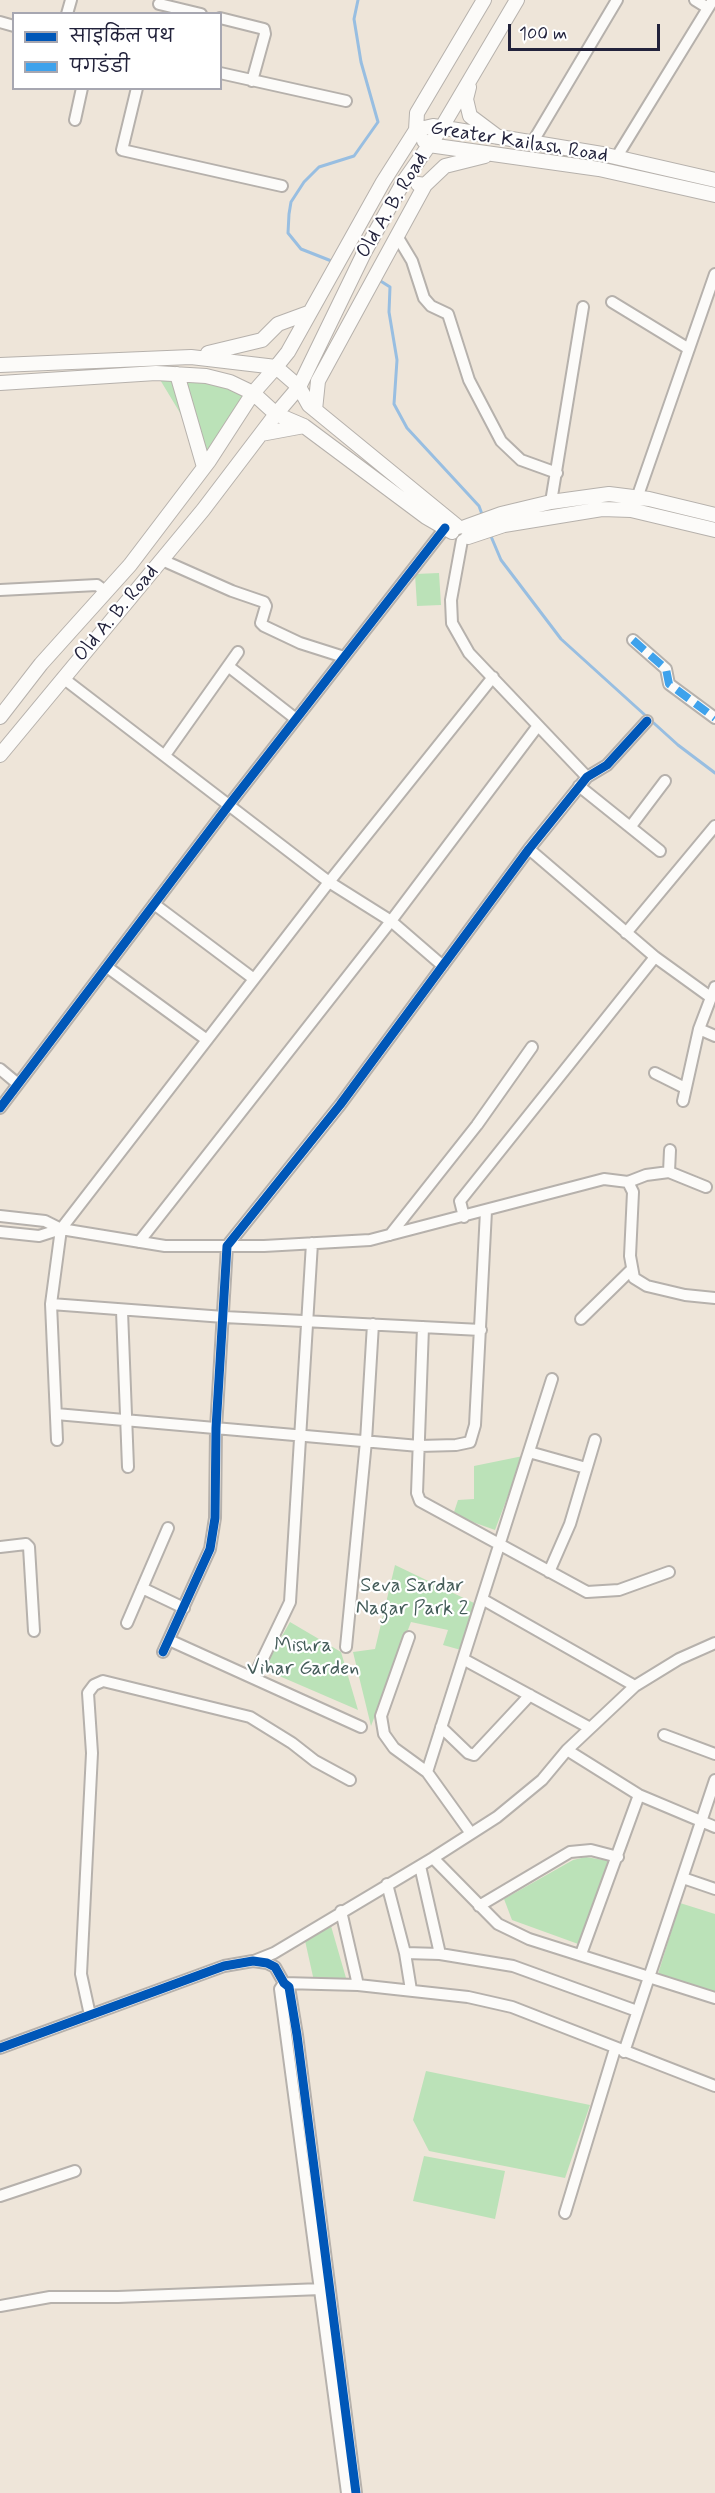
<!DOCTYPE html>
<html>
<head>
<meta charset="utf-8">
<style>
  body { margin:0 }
  #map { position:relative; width:715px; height:2493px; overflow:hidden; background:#eee5d9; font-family:Mynerve,"Playpen Sans Deva",sans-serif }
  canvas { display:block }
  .legend { position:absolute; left:12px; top:12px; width:210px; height:78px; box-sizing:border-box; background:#fff; border:2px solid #a7a7b1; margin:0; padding:8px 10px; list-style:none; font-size:18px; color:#22223b }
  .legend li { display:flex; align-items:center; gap:12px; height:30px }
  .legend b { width:30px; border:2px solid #a7a7b1 }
  .scale { position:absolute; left:508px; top:24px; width:152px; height:27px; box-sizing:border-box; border:3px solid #22223b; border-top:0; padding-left:8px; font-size:18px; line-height:21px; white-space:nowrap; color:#22223b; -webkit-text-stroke:4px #fff; paint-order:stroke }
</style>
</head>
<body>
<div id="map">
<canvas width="715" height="2493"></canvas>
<ul class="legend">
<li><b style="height:8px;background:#0057b8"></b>साइकिल पथ</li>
<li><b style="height:8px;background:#3ea2ec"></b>पगडंडी</li>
</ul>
<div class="scale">100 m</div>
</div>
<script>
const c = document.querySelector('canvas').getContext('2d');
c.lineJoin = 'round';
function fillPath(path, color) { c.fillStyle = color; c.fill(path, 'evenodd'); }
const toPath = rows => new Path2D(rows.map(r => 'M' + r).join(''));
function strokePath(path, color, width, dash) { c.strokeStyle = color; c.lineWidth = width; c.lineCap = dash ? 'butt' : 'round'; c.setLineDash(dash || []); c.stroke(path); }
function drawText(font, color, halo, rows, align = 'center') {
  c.font = font + ' Mynerve,sans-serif'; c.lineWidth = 4.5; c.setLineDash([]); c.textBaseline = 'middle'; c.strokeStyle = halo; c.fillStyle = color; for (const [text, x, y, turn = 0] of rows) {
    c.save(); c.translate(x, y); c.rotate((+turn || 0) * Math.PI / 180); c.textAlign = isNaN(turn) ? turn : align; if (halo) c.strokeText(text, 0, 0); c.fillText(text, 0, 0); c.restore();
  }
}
const green = toPath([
  [156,373,206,376,253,393,209,461],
  [439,573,441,605,417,606,415,574],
  [523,1456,495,1530,453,1515,458,1500,474,1499,474,1466],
  [395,1565,474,1603,461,1650,443,1645,448,1630,411,1622,371,1726,353,1652,375,1649],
  [290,1622,341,1652,358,1710,263,1669],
  [586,1857,609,1861,581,1945,512,1920,504,1899,573,1860],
  [680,1903,715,1914,715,1992,658,1974],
  [331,1926,346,1978,314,1981,304,1936],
  [426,2071,590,2105,565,2178,429,2151,413,2120],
  [424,2156,505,2171,495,2219,413,2201]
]);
const stream = toPath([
  [334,262,301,249,288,233,289,214,291,202,304,182,319,167,354,156,378,122,361,62,354,19,358,0],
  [379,280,390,287,389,312,397,360,394,404,407,428,479,506,483,517],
  [490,534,501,560,561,639,678,745,715,773]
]);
const minor = toPath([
  [695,0,708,8],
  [159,4,201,14],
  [67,14,71,0],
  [220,18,264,29,265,34,252,81],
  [0,22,14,26],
  [220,73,346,101],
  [137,88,122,150,282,186],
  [75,120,82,88],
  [532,143,617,0],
  [616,158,713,0],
  [397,236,412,261,424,298,431,306,448,314,469,380,501,441,521,460,557,473],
  [612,302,689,349],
  [637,498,715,274],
  [551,502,583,307],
  [462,540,451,600,452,623,469,653,587,777],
  [162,560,232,591,264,602,266,606,261,623,264,626,300,643,344,657],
  [0,590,97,585,105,591],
  [633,640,666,669,669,684,715,718],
  [228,666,296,719],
  [63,678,329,882,391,921,443,966],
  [165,755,238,652],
  [579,786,660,851],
  [631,826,665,781],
  [529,849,655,957,709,996],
  [154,904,254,979],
  [626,933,715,826],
  [107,967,207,1040],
  [699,1029,715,1036],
  [0,1069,18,1084],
  [655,1073,685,1088],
  [683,1101,699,1029,715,987],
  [0,1108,229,805,445,528],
  [669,1172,670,1150],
  [628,1182,633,1192,630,1256,634,1278,647,1286,685,1295,715,1298],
  [0,1216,45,1221,61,1229,165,1246,264,1246,370,1240,604,1179,628,1182,646,1175,669,1172,706,1187],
  [464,1217,460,1201,655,957],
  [0,1232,39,1236,61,1229],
  [390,1235,477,1125,532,1047],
  [139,1242,391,921,537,727],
  [51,1304,224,1317,481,1330],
  [122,1311,128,1467],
  [581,1319,631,1270],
  [423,1327,417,1493,420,1501,587,1592,619,1590,669,1572],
  [56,1414,419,1446,456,1445,470,1442,475,1425,486,1211],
  [57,1440,51,1304,61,1229,329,882,493,677],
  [529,1452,586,1468],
  [0,1547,26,1544,29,1547,34,1631],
  [549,1572,570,1524,595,1440],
  [142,1588,184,1608],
  [482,1599,635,1686],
  [127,1623,168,1528],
  [409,1637,381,1716,384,1734,394,1748,427,1772],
  [169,1640,361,1727],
  [346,1647,366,1441,373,1324],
  [163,1652,210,1549,215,1518,216,1428,227,1246,340,1105,529,849,587,777,607,765,647,721],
  [463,1659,590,1728],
  [254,1677,290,1602,312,1243],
  [441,1727,468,1753,474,1755,530,1695],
  [664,1735,715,1754],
  [567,1750,639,1795,715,1827],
  [470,1832,427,1772,552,1379],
  [433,1858,498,1924,529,1939,715,1998],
  [420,1866,440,1954,513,1966,637,2011],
  [683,1878,715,1889],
  [387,1884,405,1953,411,1990],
  [479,1906,570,1852,591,1850,618,1857],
  [341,1911,358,1985],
  [405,1953,440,1954],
  [581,1954,639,1795],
  [254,1961,274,1953,433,1858,497,1817,542,1780,567,1750,635,1686,679,1659,715,1643],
  [284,1983,280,1989,347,2493],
  [284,1983,358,1985,468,1997,512,2007,715,2086],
  [90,2015,81,1974,92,1753,88,1693,94,1685,103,1681,250,1717,292,1743,315,1761,350,1780],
  [0,2048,224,1966,253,1961,267,1963,275,1967,284,1983,289,1987,297,2035,356,2493],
  [624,2052,715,1780],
  [0,2196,75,2171],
  [565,2213,615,2049],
  [0,2306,50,2297,118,2297,321,2289]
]);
const major = toPath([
  [469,87,466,99,470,116,498,137],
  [416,130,433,126,602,154,715,180],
  [424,141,429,145,599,169,715,195],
  [418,184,425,185,445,166,485,156],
  [208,353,262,340,278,324,308,313],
  [0,365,191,357,276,367,288,352,383,182,416,130,417,113,484,0],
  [177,374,204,467],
  [0,383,156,373,206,376,230,382,253,393,209,461,130,565,41,664,0,717],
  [315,410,318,381,425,185],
  [261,434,304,426],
  [458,527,309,405,299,387,276,367,253,393,276,414,299,387,365,251,404,181,442,127,517,0],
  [465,527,501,514,551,502,609,494,649,499,715,515],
  [468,537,504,525,602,509,631,510,715,530],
  [0,755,203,510,276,414,304,426,426,517,452,532]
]);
const quiet = toPath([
  [633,640,666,669,669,684,715,718]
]);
const cycleway = toPath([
  [0,1108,229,805,445,528],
  [163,1652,210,1549,215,1518,216,1428,227,1246,340,1105,529,849,587,777,607,765,647,721],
  [0,2048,224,1966,253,1961,267,1963,275,1967,284,1983,289,1987,297,2035,356,2493]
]);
const streetNames = [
  ["Greater Kailash Road",519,143,9],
  ["Old A. B. Road",393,206,-59],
  ["Old A. B. Road",117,614,-50]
];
const parkNames = [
  ["Seva Sardar",412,1587],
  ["Nagar Park 2",412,1610],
  ["Mishra",303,1647],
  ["Vihar Garden",303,1670]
];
fillPath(green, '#bbe2b8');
strokePath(stream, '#98bee1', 3);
strokePath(minor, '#b6b1ac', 14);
strokePath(major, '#b6b1ac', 16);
strokePath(minor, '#fcfbf9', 10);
strokePath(major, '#fcfbf9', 14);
strokePath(quiet, '#3ea2ec', 8, [15, 8]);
strokePath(cycleway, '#0057b8', 9);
drawText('20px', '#22223b', '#fff', streetNames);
drawText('20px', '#435b58', '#fff', parkNames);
</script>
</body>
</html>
